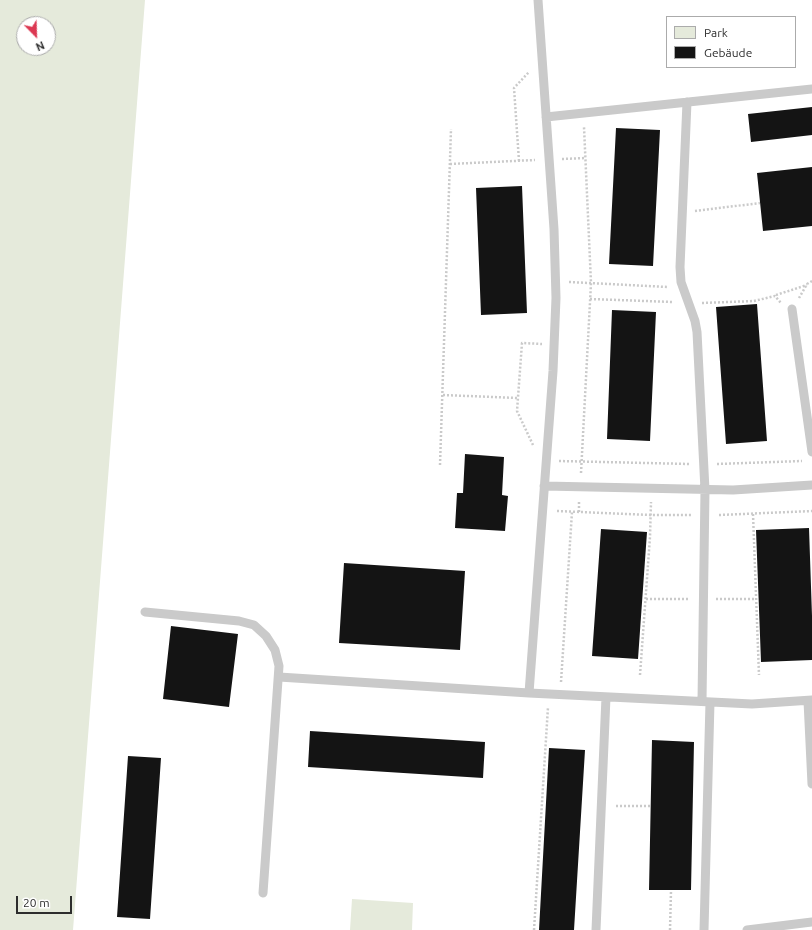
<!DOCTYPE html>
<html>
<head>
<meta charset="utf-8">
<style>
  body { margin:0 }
  #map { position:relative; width:812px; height:930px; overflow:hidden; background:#fff; font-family:Ubuntu,sans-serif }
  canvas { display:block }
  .legend { position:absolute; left:666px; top:16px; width:130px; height:52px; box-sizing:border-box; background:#fff; border:1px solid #ababab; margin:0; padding:5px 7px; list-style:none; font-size:12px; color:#2d2d2d }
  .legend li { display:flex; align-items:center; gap:8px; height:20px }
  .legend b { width:20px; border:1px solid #ababab }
  .north { position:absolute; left:16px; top:16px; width:40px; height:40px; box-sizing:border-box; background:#fff; border:1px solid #ababab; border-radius:50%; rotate:157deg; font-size:11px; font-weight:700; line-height:16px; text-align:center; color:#2d2d2d }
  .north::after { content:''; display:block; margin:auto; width:14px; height:18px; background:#dc3852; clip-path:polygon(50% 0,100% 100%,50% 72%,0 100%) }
  .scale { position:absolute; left:16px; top:896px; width:56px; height:18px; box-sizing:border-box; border:2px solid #2d2d2d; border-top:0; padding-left:5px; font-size:12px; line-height:14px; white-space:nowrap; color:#2d2d2d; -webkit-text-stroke:3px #fff; paint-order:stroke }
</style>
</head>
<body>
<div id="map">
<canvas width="812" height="930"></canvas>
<ul class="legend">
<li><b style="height:11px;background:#e5eadb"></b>Park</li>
<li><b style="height:11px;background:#141414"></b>Gebäude</li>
</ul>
<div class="north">N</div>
<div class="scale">20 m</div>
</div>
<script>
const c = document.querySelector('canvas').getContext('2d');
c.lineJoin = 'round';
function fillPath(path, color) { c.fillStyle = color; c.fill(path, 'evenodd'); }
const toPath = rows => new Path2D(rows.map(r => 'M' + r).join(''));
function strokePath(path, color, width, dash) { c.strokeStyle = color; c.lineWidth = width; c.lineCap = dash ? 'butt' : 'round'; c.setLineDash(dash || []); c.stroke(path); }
const green = toPath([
  [0,0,145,0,73,930,0,930],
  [24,24,48,24,48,48,24,48],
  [352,899,413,903,412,930,350,930]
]);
const building = toPath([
  [812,107,812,135,751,142,748,114],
  [616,128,660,130,653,266,609,264],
  [812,167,812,226,763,231,757,173],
  [522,186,527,313,481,315,476,188],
  [757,304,767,441,726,444,716,307],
  [612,310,656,312,650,441,607,439],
  [465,454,504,457,502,495,508,496,505,531,455,528,457,493,463,493],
  [809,528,812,616,812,660,761,662,756,530],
  [601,529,647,532,638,659,592,656],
  [344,563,465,571,460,650,339,643],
  [171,626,238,634,229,707,163,699],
  [310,731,485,742,483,778,308,767],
  [652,740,694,742,691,890,649,890],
  [549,748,585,750,574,930,539,930],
  [128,756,161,758,150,919,117,917]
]);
const path = toPath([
  [562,159,586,158],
  [519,161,514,88,529,72],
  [450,164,535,160],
  [695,211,760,203],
  [569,282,668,287],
  [776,295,807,285],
  [799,298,807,284,812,281],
  [590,299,673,302],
  [702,303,754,301,775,296,781,303],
  [443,395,518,398],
  [533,445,517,411,522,343,542,344],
  [559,461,690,464],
  [717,464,802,461],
  [440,465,451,129],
  [581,473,591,283,584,127],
  [557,511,650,515,692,515],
  [579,512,579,500],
  [753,514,759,675],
  [719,515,812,511],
  [646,599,689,599],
  [716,599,756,599],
  [640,675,650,537,651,502],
  [561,682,572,512],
  [616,806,651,806],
  [534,930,548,707],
  [670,930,671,891]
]);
const lane = toPath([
  [687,102,680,267,681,282,695,321,697,332,705,490,702,701],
  [546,117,812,89],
  [792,309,812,452],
  [544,486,733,490,812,485],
  [145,612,239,621,254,625,266,636,275,650,279,666,263,893],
  [279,677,529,693,752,704,812,700],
  [529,693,553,371,556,298,554,229,538,0],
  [808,701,812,784],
  [596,930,606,697],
  [704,930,710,702],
  [747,930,812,922]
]);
fillPath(green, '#e5eadb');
fillPath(building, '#141414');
strokePath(path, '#cacaca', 2.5, [2, 2]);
strokePath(lane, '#cacaca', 9);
</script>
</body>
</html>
